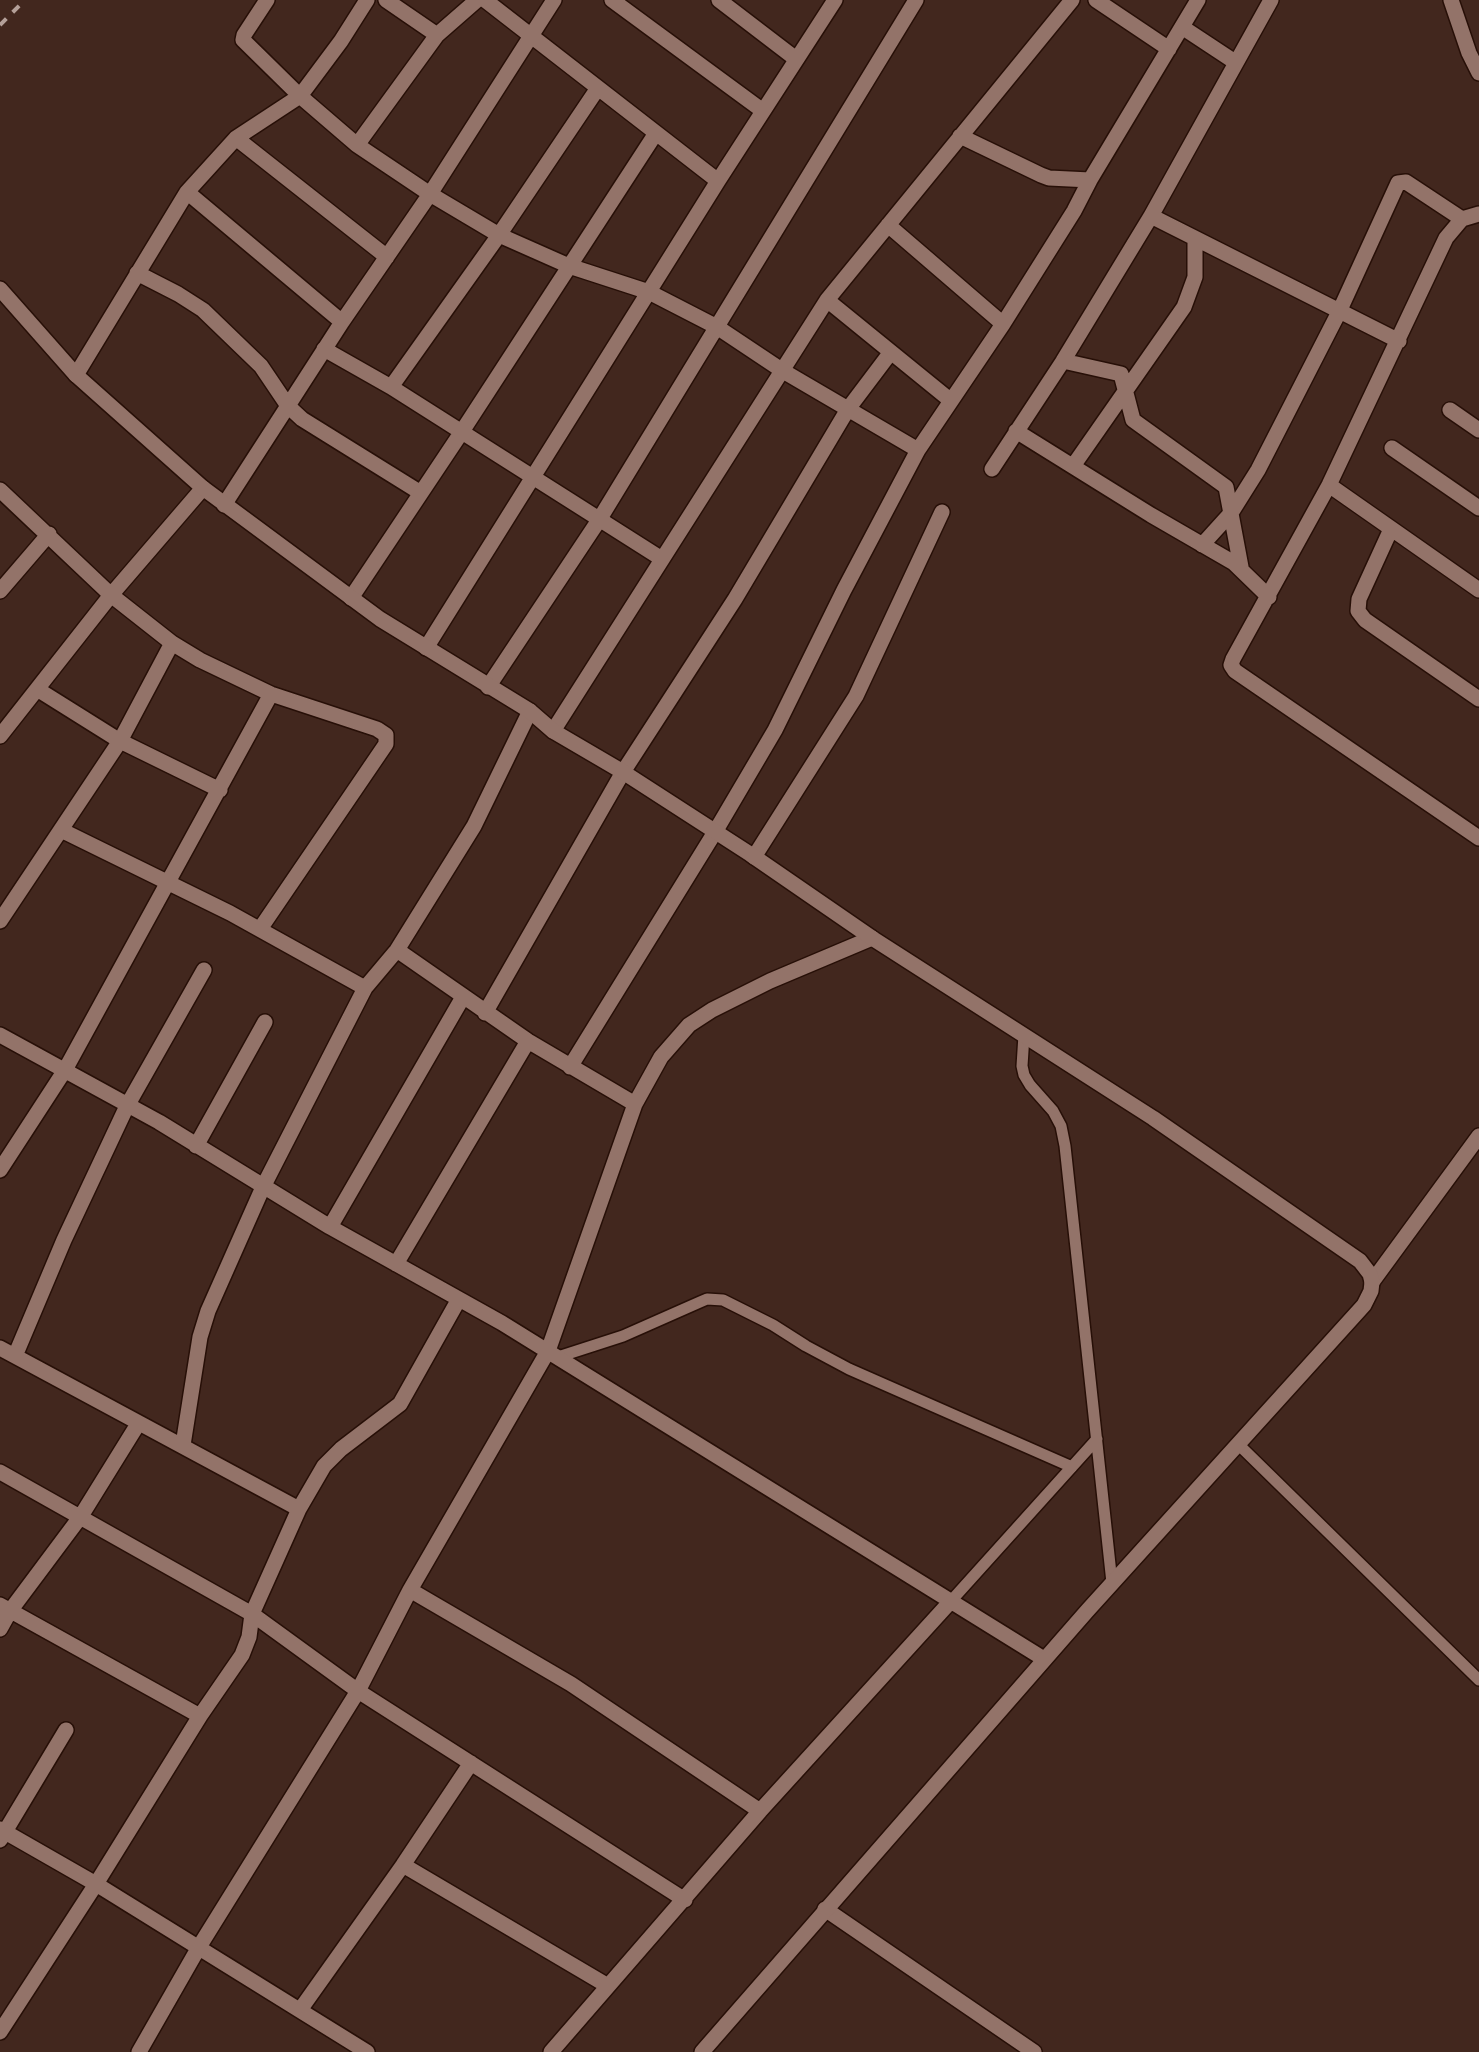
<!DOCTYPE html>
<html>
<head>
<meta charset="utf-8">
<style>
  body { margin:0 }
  canvas { display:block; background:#42271e }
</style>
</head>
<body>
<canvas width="1479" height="2052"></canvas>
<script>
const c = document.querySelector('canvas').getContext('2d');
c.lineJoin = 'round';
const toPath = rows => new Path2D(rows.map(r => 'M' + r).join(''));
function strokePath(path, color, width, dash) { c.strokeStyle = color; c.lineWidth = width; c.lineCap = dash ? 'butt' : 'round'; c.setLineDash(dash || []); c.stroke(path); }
const service = toPath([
  [1024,1035,1022,1066,1024,1075,1030,1085,1053,1111,1061,1126,1065,1146,1112,1583],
  [558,1357,623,1336,700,1302,707,1299,723,1300,773,1325,806,1346,849,1369,1072,1467],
  [1238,1444,1479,1680],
  [951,1601,1097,1439]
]);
const minor = toPath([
  [267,0,244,35,243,40,300,96,357,145,430,194,499,235,569,266,649,292,717,327,783,371,918,450],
  [386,0,437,35],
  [485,0,718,181],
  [612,0,763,111],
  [719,0,796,59],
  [1096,0,1169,49],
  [1451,0,1469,53,1479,73],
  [1182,27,1235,62],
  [960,136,1041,175,1049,178,1090,180],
  [236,138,387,257],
  [357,145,437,35,477,0],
  [187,192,342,322],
  [1479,214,1462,219,1446,238,1329,485,1233,659,1231,665,1235,671,1479,838],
  [1151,216,1399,341],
  [888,225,1003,324],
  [137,273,178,294,203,310,261,366,288,406,302,419,421,493],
  [827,300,950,400],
  [324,349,391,387,662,559],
  [1063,361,1121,374,1133,420,1226,487,1241,567],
  [76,375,187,192,236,138,300,96,341,41,367,0],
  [391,387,499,235,598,88],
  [1450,410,1479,430],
  [1016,431,1151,515,1234,563,1269,597],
  [1392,448,1479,508],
  [1073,466,1184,307,1195,277,1195,240],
  [992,469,1063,361,1151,216,1271,0],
  [1329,485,1479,590],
  [0,490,111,595,172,643,200,660,271,694,377,729,386,735,386,744,260,929],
  [224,505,342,322,430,194,554,0],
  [1391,529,1359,599,1358,611,1365,620,1479,699],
  [1202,545,1231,513,1258,470,1339,312,1398,183,1406,182,1462,219],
  [0,591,49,534],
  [351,598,461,433,656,133],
  [426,648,718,181,835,0],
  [488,687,599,520,916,0],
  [37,689,120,741,220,790],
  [553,731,827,300,1072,0],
  [0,736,111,595,203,488],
  [61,830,230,913,365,988],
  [754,857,856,696,942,512],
  [0,921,120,741,172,643],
  [397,950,528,1041,635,1104],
  [485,1013,623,772,735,599,848,409,891,352],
  [0,1035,159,1122,330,1227,502,1323,1044,1659],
  [570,1067,715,832,775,730,844,590,918,450,1003,324,1074,211,1090,180,1198,0],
  [196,1146,265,1022],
  [0,1170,65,1070,271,694],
  [330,1227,463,997],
  [396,1264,528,1041],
  [1372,1282,1479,1136],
  [0,1348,299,1509],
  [15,1356,64,1240,127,1106,204,970],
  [183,1445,200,1337,208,1311,263,1187,365,988,397,950,474,826,530,711],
  [0,1472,252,1614,358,1691,685,1900],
  [410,1590,571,1684,760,1811],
  [0,1605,200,1716],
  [0,1629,10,1611,81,1516,138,1424],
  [0,1829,96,1884,367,2052],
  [0,1840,66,1730],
  [403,1865,608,1986],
  [825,1909,1034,2052],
  [300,2010,403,1865,471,1763],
  [0,2032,96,1884,200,1716,242,1655,249,1637,252,1614,299,1509,324,1466,341,1449,400,1404,459,1299],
  [139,2052,199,1947,358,1691,410,1590,548,1351,635,1104,661,1057,689,1025,712,1010,770,981,872,938],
  [551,2052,760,1811,951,1601]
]);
const tertiary = toPath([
  [0,289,76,375,203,488,380,619,530,711,553,731,623,772,750,854,872,938,1153,1118,1360,1261,1370,1274,1372,1282,1371,1291,1364,1305,1087,1611,702,2052]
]);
const rail = toPath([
  [0,25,25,0]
]);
strokePath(service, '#270f07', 14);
strokePath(minor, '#270f07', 18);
strokePath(tertiary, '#270f07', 18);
strokePath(service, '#937369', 11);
strokePath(minor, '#937369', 15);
strokePath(tertiary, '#937369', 15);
strokePath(rail, '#b4a099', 4, [9, 9]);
</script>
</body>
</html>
